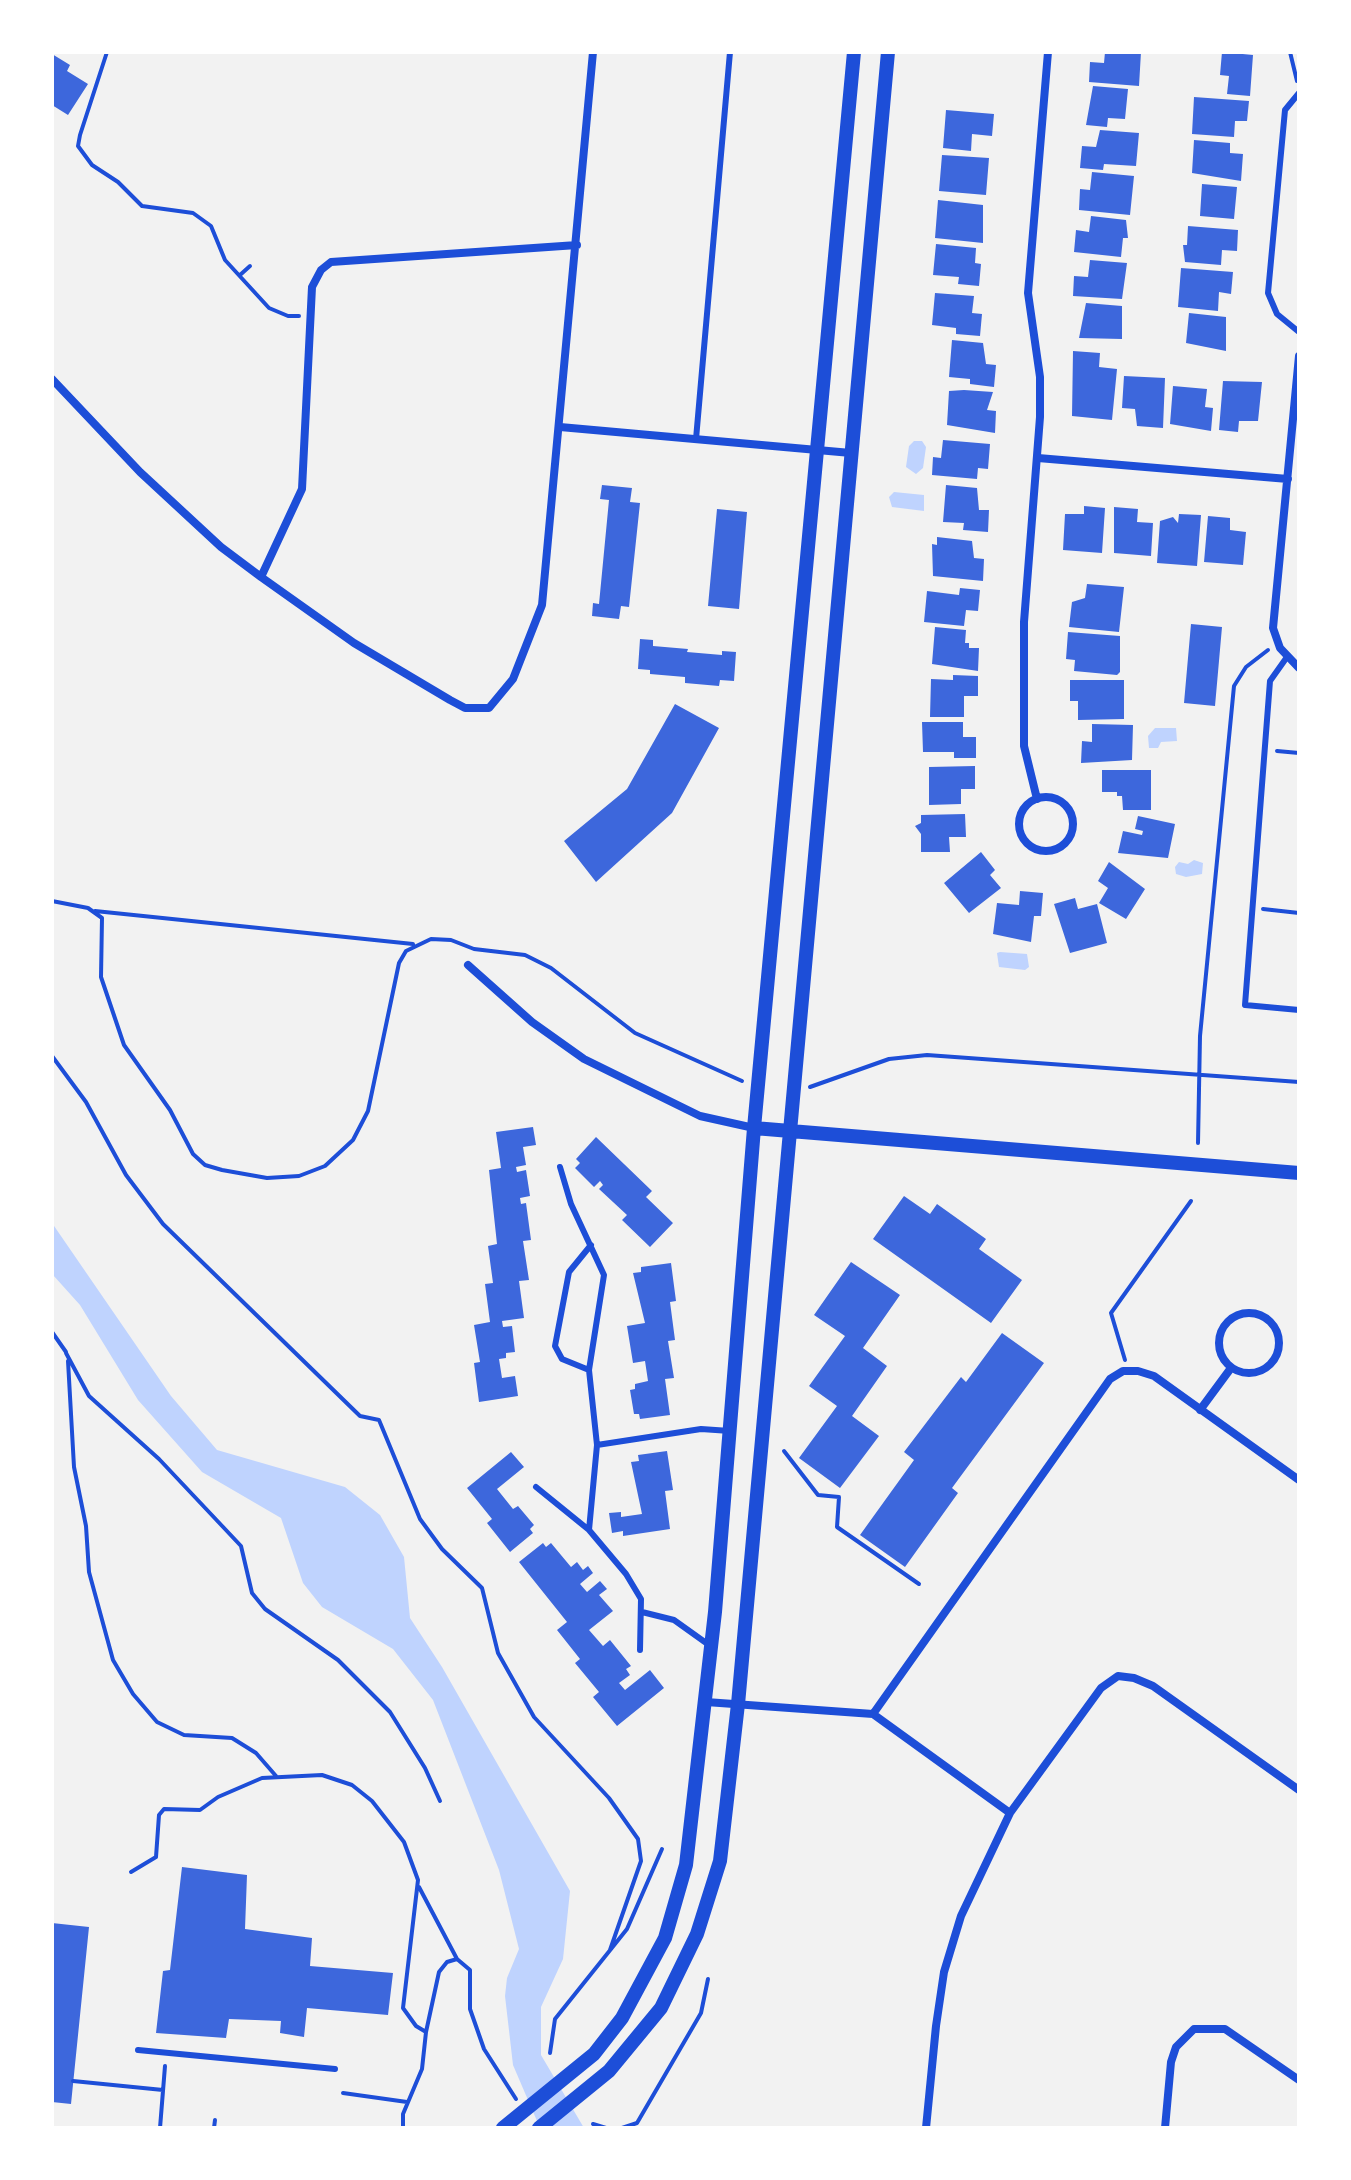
<!DOCTYPE html>
<html>
<head>
<meta charset="utf-8">
<style>
  body { margin:0 }
  #map { position:relative; width:1351px; height:2180px; overflow:hidden; background:#f2f2f2; font-family:Commissioner,sans-serif }
  canvas { display:block }
  .frame { position:absolute; inset:0; border:54px solid #fff; pointer-events:none }
</style>
</head>
<body>
<div id="map">
<canvas width="1351" height="2180"></canvas>
<div class="frame"></div>
</div>
<script>
const c = document.querySelector('canvas').getContext('2d');
c.lineJoin = 'round';
function fillPath(path, color) { c.fillStyle = color; c.fill(path, 'evenodd'); }
const toPath = rows => new Path2D(rows.map(r => 'M' + r).join(''));
function strokePath(path, color, width, dash) { c.strokeStyle = color; c.lineWidth = width; c.lineCap = dash ? 'butt' : 'round'; c.setLineDash(dash || []); c.stroke(path); }
const water = toPath([
  [914,441,922,441,926,447,923,468,916,474,906,467,909,446],
  [894,492,924,495,924,511,892,507,889,497],
  [1155,728,1176,728,1177,741,1161,742,1158,748,1149,748,1148,736],
  [1194,860,1203,863,1202,874,1186,877,1176,874,1175,867,1179,862,1188,864],
  [1000,952,1027,954,1029,967,1025,970,999,967,997,953],
  [52,1223,171,1396,217,1450,345,1487,380,1515,404,1557,410,1618,442,1667,570,1891,563,1959,541,2007,541,2055,584,2128,540,2128,513,2065,505,1996,507,1978,519,1949,499,1870,433,1700,393,1649,322,1607,303,1583,281,1518,202,1472,138,1400,80,1305,53,1275]
]);
const building = toPath([
  [1105,52,1141,52,1139,86,1089,82,1090,62,1104,63],
  [1222,52,1253,55,1250,96,1227,94,1229,76,1220,75],
  [52,54,70,65,67,71,88,84,68,115,52,105],
  [1093,86,1128,89,1125,119,1108,118,1107,127,1086,125],
  [1194,97,1249,101,1247,121,1235,121,1234,137,1192,134],
  [946,110,994,114,992,136,972,134,971,151,943,148],
  [1100,130,1139,133,1136,166,1104,164,1103,170,1080,168,1082,146,1096,147],
  [1194,140,1230,143,1230,153,1243,154,1241,181,1192,173],
  [942,155,989,158,986,195,939,191],
  [1092,172,1134,176,1130,215,1079,210,1080,189,1090,190],
  [1202,184,1237,187,1234,219,1200,216],
  [938,200,983,205,983,243,935,238],
  [1091,216,1126,220,1128,238,1123,238,1121,257,1074,252,1076,230,1089,232],
  [1188,226,1238,230,1237,251,1222,250,1221,265,1185,262,1183,245,1187,245],
  [936,244,976,248,975,263,981,264,979,286,958,284,959,277,933,275],
  [1090,260,1127,263,1122,299,1073,296,1074,276,1088,277],
  [1181,268,1233,272,1231,294,1219,292,1218,311,1178,307],
  [935,293,974,296,972,313,982,314,980,336,956,334,956,328,932,325],
  [1086,303,1122,306,1122,339,1079,338],
  [1189,313,1226,317,1226,351,1186,343],
  [952,340,983,343,986,364,996,365,994,387,970,384,970,379,949,377],
  [1073,351,1100,353,1099,367,1117,369,1112,420,1072,416],
  [1124,376,1165,378,1163,428,1137,426,1135,409,1122,408],
  [1223,381,1262,382,1258,421,1239,421,1238,432,1219,430],
  [1173,386,1207,389,1205,407,1213,408,1211,431,1170,424],
  [964,390,993,392,987,410,996,411,995,433,947,425,949,391],
  [943,440,990,444,988,469,978,468,977,479,932,475,933,457,941,458],
  [602,485,632,488,630,502,640,503,629,607,621,606,619,619,592,616,593,603,599,604,609,500,600,499],
  [946,485,977,488,979,510,989,510,988,532,963,530,964,523,943,522],
  [1084,506,1105,508,1102,553,1063,550,1065,514,1084,514],
  [1114,507,1138,509,1137,522,1153,523,1151,556,1114,553],
  [717,509,747,512,739,609,708,606],
  [1179,514,1201,515,1197,566,1157,563,1160,521,1173,517,1178,523],
  [1208,516,1230,518,1230,530,1246,532,1243,565,1204,562],
  [937,537,972,541,974,558,984,559,983,581,933,576,932,544,937,545],
  [1087,584,1124,587,1119,632,1069,627,1072,602,1085,598],
  [960,588,980,590,978,611,966,610,964,626,924,622,927,591,959,595],
  [1191,624,1222,627,1215,706,1184,703],
  [935,627,966,630,965,643,969,643,969,648,979,648,978,671,932,664],
  [1068,632,1120,636,1120,672,1117,675,1074,671,1075,660,1066,659],
  [640,639,653,640,653,646,688,649,687,652,722,655,722,651,736,652,734,681,720,680,719,686,685,683,685,677,650,674,650,670,638,669],
  [953,675,978,676,978,696,964,696,964,717,930,717,931,679,953,680],
  [1070,680,1124,680,1124,719,1078,720,1078,701,1070,701],
  [675,704,719,728,672,813,596,882,564,841,627,789],
  [922,722,963,722,963,737,976,737,976,758,954,758,954,752,923,752],
  [1092,724,1133,725,1132,760,1081,763,1082,741,1092,742],
  [975,766,975,789,961,789,961,804,929,805,929,767],
  [1102,770,1151,770,1151,810,1123,810,1122,796,1117,796,1117,792,1102,792],
  [965,814,966,837,949,837,950,852,921,852,921,834,915,826,921,823,921,815],
  [1138,816,1175,824,1168,858,1118,853,1123,831,1142,835,1143,831,1135,829],
  [981,852,995,870,990,875,1001,888,969,913,944,883],
  [1109,862,1145,889,1126,919,1099,903,1108,888,1098,881],
  [1020,891,1043,893,1041,916,1034,916,1031,942,993,934,997,903,1019,905],
  [1075,898,1078,909,1097,904,1107,943,1070,953,1054,904],
  [533,1127,536,1145,523,1147,526,1165,516,1167,517,1172,526,1170,530,1196,520,1198,521,1204,526,1203,531,1240,523,1241,529,1280,519,1281,524,1318,502,1321,503,1327,512,1326,515,1352,506,1353,506,1358,499,1359,502,1378,515,1376,518,1396,479,1402,474,1363,480,1362,474,1325,490,1322,485,1284,493,1283,488,1246,497,1244,489,1170,501,1168,496,1132],
  [596,1137,652,1191,646,1197,673,1223,650,1247,622,1220,627,1215,599,1189,603,1185,600,1181,594,1187,575,1168,580,1163,576,1159],
  [904,1196,930,1214,937,1204,986,1239,979,1249,1022,1280,991,1323,873,1239],
  [851,1262,900,1295,863,1348,887,1366,852,1416,879,1436,840,1488,799,1458,837,1406,809,1386,845,1336,814,1315],
  [671,1263,676,1301,670,1302,675,1340,668,1341,674,1378,665,1379,670,1415,640,1419,639,1414,634,1414,630,1390,635,1389,635,1384,648,1381,645,1361,633,1363,627,1326,645,1323,633,1273,641,1272,641,1267],
  [1002,1333,1044,1363,952,1488,958,1493,905,1567,860,1535,914,1460,904,1452,961,1377,966,1382],
  [667,1451,673,1490,665,1491,670,1529,623,1536,623,1531,612,1533,609,1513,621,1512,621,1517,642,1514,631,1462,639,1461,638,1455],
  [511,1452,524,1467,497,1489,513,1509,518,1506,534,1525,530,1529,533,1533,510,1552,487,1523,492,1519,467,1488],
  [543,1543,546,1547,551,1543,571,1567,577,1562,583,1570,588,1566,593,1573,580,1584,587,1592,600,1581,607,1589,599,1595,613,1611,589,1630,603,1646,610,1640,631,1666,626,1669,630,1675,619,1683,625,1690,650,1670,664,1688,617,1726,593,1697,599,1692,575,1663,580,1659,557,1630,567,1622,519,1562],
  [182,1867,247,1875,245,1929,312,1938,310,1966,393,1973,388,2015,307,2008,304,2037,280,2033,281,2021,229,2019,226,2038,156,2033,163,1971,170,1970],
  [52,1923,89,1927,71,2104,52,2102]
]);
const path = toPath([
  [107,52,80,135,78,146,92,165,118,182,142,206,193,213,211,226,225,260,269,308,288,316,299,316],
  [1290,52,1297,81],
  [240,275,250,266],
  [1277,751,1299,753],
  [52,901,88,908,102,918,101,977,124,1045,170,1110,193,1154,205,1165,222,1170,267,1178,299,1176,325,1166,353,1140,368,1111,399,963,406,951,431,939,451,940,474,949,525,955,551,968,635,1033,742,1081],
  [1263,909,1299,913],
  [95,911,413,944],
  [52,1056,86,1102,126,1175,163,1224,360,1416,379,1420,420,1519,442,1549,482,1588,498,1653,534,1717,609,1798,638,1839,641,1861,610,1950],
  [810,1087,889,1059,927,1055,1299,1082],
  [1198,1143,1200,1036,1234,686,1246,667,1268,650],
  [52,1332,66,1352],
  [66,1353,89,1396,159,1459,241,1546,252,1593,265,1609,338,1660,390,1712,425,1768,440,1801],
  [1125,1360,1111,1313,1191,1201],
  [68,1361,74,1467,86,1526,89,1572,113,1660,133,1694,157,1722,184,1735,232,1738,256,1753,276,1776],
  [784,1451,818,1495,839,1497,837,1527,919,1584],
  [131,1872,156,1857,159,1815,164,1809,200,1810,218,1797,262,1778,322,1775,352,1785,372,1801,404,1842,418,1880,403,2008,416,2026,426,2032,422,2069,403,2114,403,2128],
  [419,1887,457,1959],
  [426,2032,439,1972,447,1962,457,1959,470,1970,470,2009,484,2049,516,2099],
  [550,2053,555,2019,627,1929,662,1849],
  [73,2081,163,2090],
  [343,2093,407,2102],
  [593,2124,606,2128],
  [160,2128,165,2066],
  [214,2128,215,2120],
  [622,2128,637,2123,701,2013,708,1979]
]);
const service = toPath([
  [1299,93,1285,110,1268,293,1277,314,1299,332],
  [696,439,730,52],
  [1287,657,1270,681,1245,1005,1299,1010],
  [560,1167,571,1204,604,1275,589,1370,597,1445,589,1530,626,1574,641,1599,640,1650],
  [589,1370,562,1359,555,1346,569,1272,591,1245],
  [597,1445,701,1429,730,1431],
  [536,1487,589,1530],
  [642,1612,674,1620,709,1645],
  [138,2050,335,2069]
]);
const minor = toPath([
  [1299,356,1273,628,1280,648,1299,668],
  [52,379,140,472,221,547,261,577,354,643,450,700,465,708,489,708,513,679,542,605,593,52],
  [560,427,851,453],
  [1038,458,1288,479],
  [261,577,302,489,312,287,321,270,331,262,577,245],
  '1019 824a27 27 0 1 1 54 0a27 27 0 1 1-54 0Z',
  [1037,799,1024,746,1024,622,1040,417,1040,377,1028,293,1048,52],
  [468,965,532,1022,584,1059,700,1116,754,1128],
  '1219 1343a30 30 0 1 1 60 0a30 30 0 1 1-60 0Z',
  [1200,1410,1231,1368],
  [706,1702,873,1714,1010,1813],
  [873,1714,1110,1379,1123,1371,1138,1371,1154,1376,1299,1480],
  [926,2128,936,2026,944,1972,961,1916,1010,1813,1101,1688,1118,1676,1134,1678,1153,1686,1299,1790],
  [1165,2128,1171,2062,1176,2047,1194,2029,1225,2029,1299,2080]
]);
const tertiary = toPath([
  [754,1128,1299,1173],
  [503,2128,594,2054,622,2018,665,1938,686,1865,715,1612,754,1128,854,52],
  [539,2128,609,2071,661,2008,697,1934,720,1861,738,1704,888,52]
]);
fillPath(water, '#bfd3fe');
fillPath(building, '#3d67dc');
strokePath(path, '#1d4ed8', 4);
strokePath(service, '#1d4ed8', 6);
strokePath(minor, '#1d4ed8', 8);
strokePath(tertiary, '#1d4ed8', 14);
</script>
</body>
</html>
